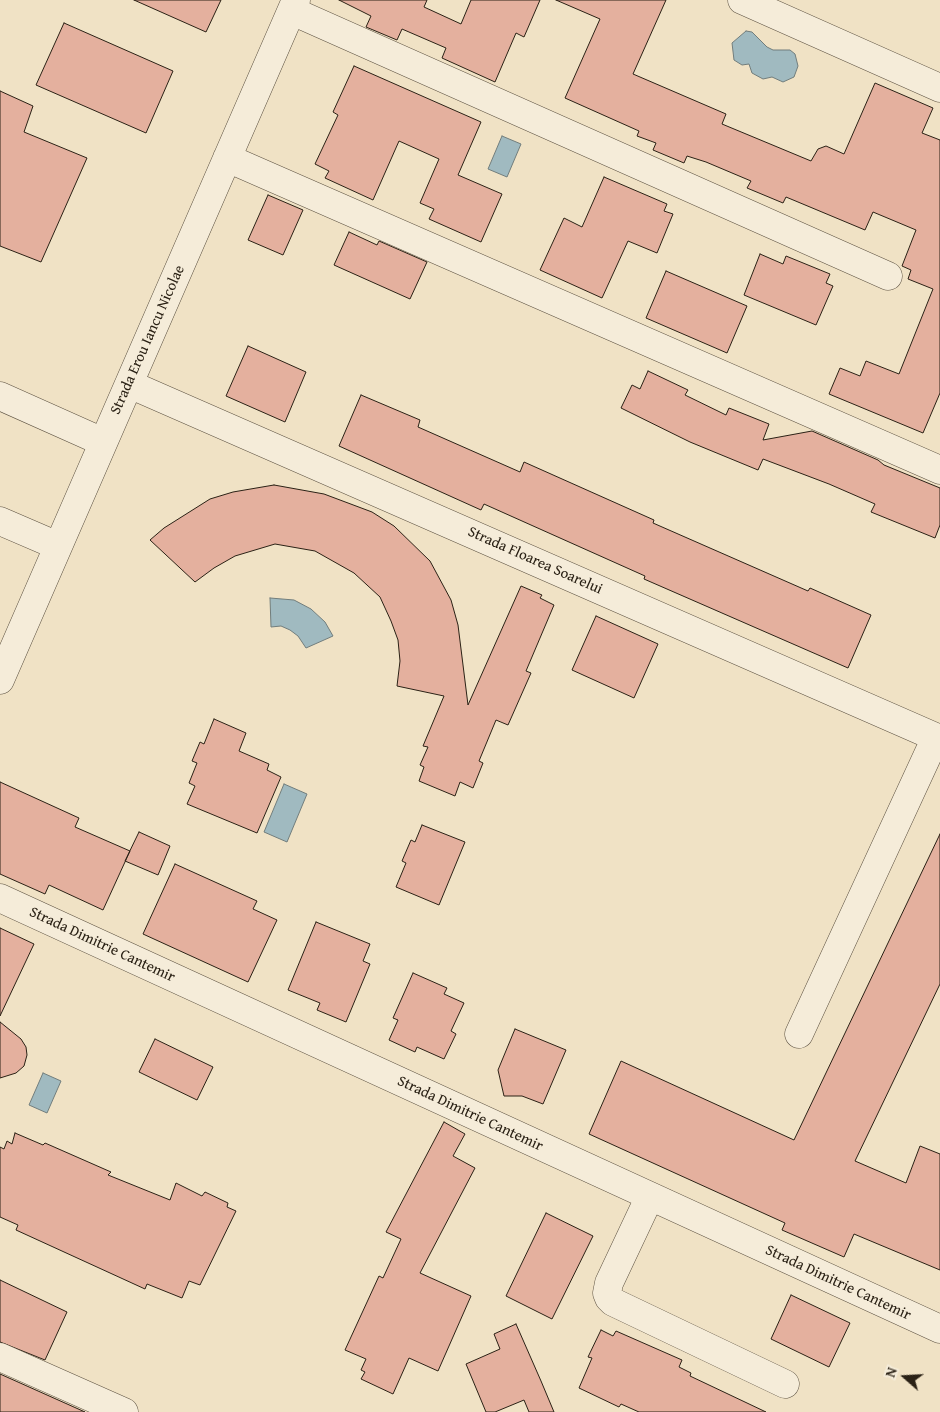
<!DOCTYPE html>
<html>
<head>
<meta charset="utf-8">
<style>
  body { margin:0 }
  #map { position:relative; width:940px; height:1412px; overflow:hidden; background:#f0e2c5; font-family:"Gentium Book Plus",serif }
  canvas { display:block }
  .north { position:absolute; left:880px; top:1352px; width:50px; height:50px; -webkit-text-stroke:4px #f5ecd9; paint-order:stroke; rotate:289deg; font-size:14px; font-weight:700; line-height:20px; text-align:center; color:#2a2115 }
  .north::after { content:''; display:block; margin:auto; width:18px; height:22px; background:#2a2115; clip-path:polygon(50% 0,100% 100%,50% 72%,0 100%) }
</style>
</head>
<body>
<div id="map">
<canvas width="940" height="1412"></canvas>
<div class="north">N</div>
</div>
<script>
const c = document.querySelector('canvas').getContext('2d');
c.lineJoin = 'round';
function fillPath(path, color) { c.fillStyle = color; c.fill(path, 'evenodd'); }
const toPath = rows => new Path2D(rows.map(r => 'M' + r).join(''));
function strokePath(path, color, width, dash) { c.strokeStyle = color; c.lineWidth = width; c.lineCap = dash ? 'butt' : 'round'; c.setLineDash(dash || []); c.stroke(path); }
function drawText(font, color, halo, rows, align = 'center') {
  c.font = font + ' "Gentium Book Plus",serif'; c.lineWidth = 4; c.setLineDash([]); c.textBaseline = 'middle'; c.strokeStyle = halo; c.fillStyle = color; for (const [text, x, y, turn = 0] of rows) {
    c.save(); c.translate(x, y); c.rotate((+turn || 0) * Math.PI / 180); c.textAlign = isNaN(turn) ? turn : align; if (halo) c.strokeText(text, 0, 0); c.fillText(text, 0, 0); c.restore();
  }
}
const water = toPath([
  [746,31,752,32,767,47,773,50,790,50,795,54,798,66,794,77,783,82,772,77,763,79,752,73,749,64,742,65,734,60,732,43,746,31],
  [502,136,521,144,507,177,488,169,502,136],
  [270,598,294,600,311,609,325,622,333,636,306,648,298,636,290,630,281,626,271,627,270,598],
  [284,784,307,794,287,842,264,832,284,784],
  [43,1073,61,1081,47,1113,29,1105,43,1073]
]);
const building = toPath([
  [134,0,221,0,206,32,134,0],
  [339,0,427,0,424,7,461,24,471,0,540,0,524,37,516,33,495,82,442,58,446,48,402,29,397,40,366,27,371,16,339,0],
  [556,0,666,0,633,74,726,114,722,124,811,161,818,149,826,146,844,154,875,83,933,108,922,133,940,140,940,393,923,433,829,394,840,368,860,376,866,361,899,374,933,289,908,279,911,270,902,266,916,230,873,212,865,230,786,197,783,203,747,188,751,181,706,162,687,156,684,163,653,150,656,143,637,136,639,131,565,98,600,19,556,0],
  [64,23,173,71,146,133,36,85,64,23],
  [354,66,481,122,458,175,502,194,481,242,429,219,434,209,420,203,439,159,399,141,373,200,325,178,329,171,315,164,338,115,333,112,354,66],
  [0,91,33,106,24,132,87,158,41,262,0,246,0,91],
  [604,177,667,204,664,211,673,214,657,253,628,241,602,298,540,270,564,218,582,227,604,177],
  [268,195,303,210,283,255,248,240,268,195],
  [349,232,377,245,379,241,427,262,410,299,334,265,349,232],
  [760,254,783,264,786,256,830,274,826,283,833,286,816,325,744,295,760,254],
  [666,271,747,306,727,353,646,318,666,271],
  [248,346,306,372,285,422,226,396,248,346],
  [648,371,688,390,685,395,726,415,729,408,769,424,763,440,812,431,878,460,884,465,940,488,940,525,935,538,871,512,875,504,829,484,763,459,758,470,690,442,621,408,632,385,640,389,648,371],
  [361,395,420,420,418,427,520,472,524,462,654,520,653,523,808,591,810,588,871,615,848,668,644,579,645,576,484,504,481,510,339,446,361,395],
  [274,485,324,494,372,512,394,526,430,561,451,600,458,625,468,705,521,586,542,595,540,598,554,605,526,671,531,673,508,725,496,720,479,761,483,763,473,788,460,782,455,796,419,781,424,767,420,765,428,747,423,746,444,696,397,686,400,661,398,640,391,621,380,597,354,573,315,551,275,544,235,556,214,568,195,582,150,540,164,528,210,499,233,492,274,485],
  [596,616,658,644,634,698,572,670,596,616],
  [214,719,246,733,239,751,269,764,267,770,281,777,257,833,187,804,195,786,189,783,197,763,192,761,200,742,204,744,214,719],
  [0,782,79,818,75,827,130,851,103,910,49,885,45,894,0,874,0,782],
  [422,825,465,842,439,905,396,887,406,863,402,861,411,840,415,842,422,825],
  [139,832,170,846,158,875,125,861,139,832],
  [940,834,940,984,855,1161,906,1183,920,1146,940,1154,940,1270,854,1234,844,1257,782,1230,785,1223,589,1134,621,1061,794,1140,940,834],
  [175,864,257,901,253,909,277,920,248,982,143,934,175,864],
  [316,922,370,944,363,961,370,964,346,1022,317,1010,320,1003,288,990,316,922],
  [0,928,34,944,0,1016,0,928],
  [413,973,447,988,444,994,464,1003,451,1031,456,1034,444,1059,417,1047,415,1052,389,1040,398,1020,393,1018,413,973],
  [0,1022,21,1039,26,1047,27,1055,24,1066,16,1073,0,1078,0,1022],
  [515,1029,566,1050,543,1104,522,1096,504,1096,498,1070,515,1029],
  [155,1039,213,1067,197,1100,139,1072,155,1039],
  [444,1122,465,1134,453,1156,475,1168,420,1273,471,1296,438,1371,409,1358,393,1394,361,1379,365,1372,361,1370,366,1359,345,1350,379,1276,383,1278,401,1239,386,1232,444,1122],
  [15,1133,43,1145,45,1143,111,1172,108,1175,170,1200,176,1183,202,1196,205,1192,228,1203,227,1207,236,1211,200,1285,189,1281,182,1298,147,1284,145,1289,16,1230,18,1225,0,1217,0,1147,4,1149,7,1141,12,1144,15,1133],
  [546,1213,593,1236,552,1319,506,1296,546,1213],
  [0,1280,67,1312,45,1360,0,1342,0,1280],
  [791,1295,850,1323,829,1367,771,1339,791,1295],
  [516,1324,541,1381,554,1412,529,1412,524,1400,495,1412,486,1412,466,1364,500,1349,494,1334,516,1324],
  [601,1330,613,1336,616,1331,682,1360,679,1367,691,1373,690,1376,766,1412,639,1412,621,1404,619,1407,579,1388,592,1358,588,1357,601,1330],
  [0,1374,85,1412,0,1412,0,1374]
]);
const minor = toPath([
  [742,0,940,88],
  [292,11,888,276],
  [227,158,940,470],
  [129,384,940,739],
  [0,396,103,442],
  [0,521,58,546],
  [0,680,296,0],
  [0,898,940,1329],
  [799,1034,936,737],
  [650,1196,609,1283,607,1293,609,1298,613,1302,785,1384],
  [0,1357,124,1412]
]);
const streetNames = [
  ["Strada Erou Iancu Nicolae",148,340,-66],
  ["Strada Floarea Soarelui",535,561,24],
  ["Strada Dimitrie Cantemir",102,945,25],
  ["Strada Dimitrie Cantemir",470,1114,25],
  ["Strada Dimitrie Cantemir",838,1283,25]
];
fillPath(water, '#a0bac0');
strokePath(water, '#717d7c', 1);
fillPath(building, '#e4b09e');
strokePath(building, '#2a2115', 1);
strokePath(minor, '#5c5141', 29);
strokePath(minor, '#f5ecd9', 28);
drawText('15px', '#2a2115', '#f5ecd9', streetNames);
</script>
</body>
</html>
